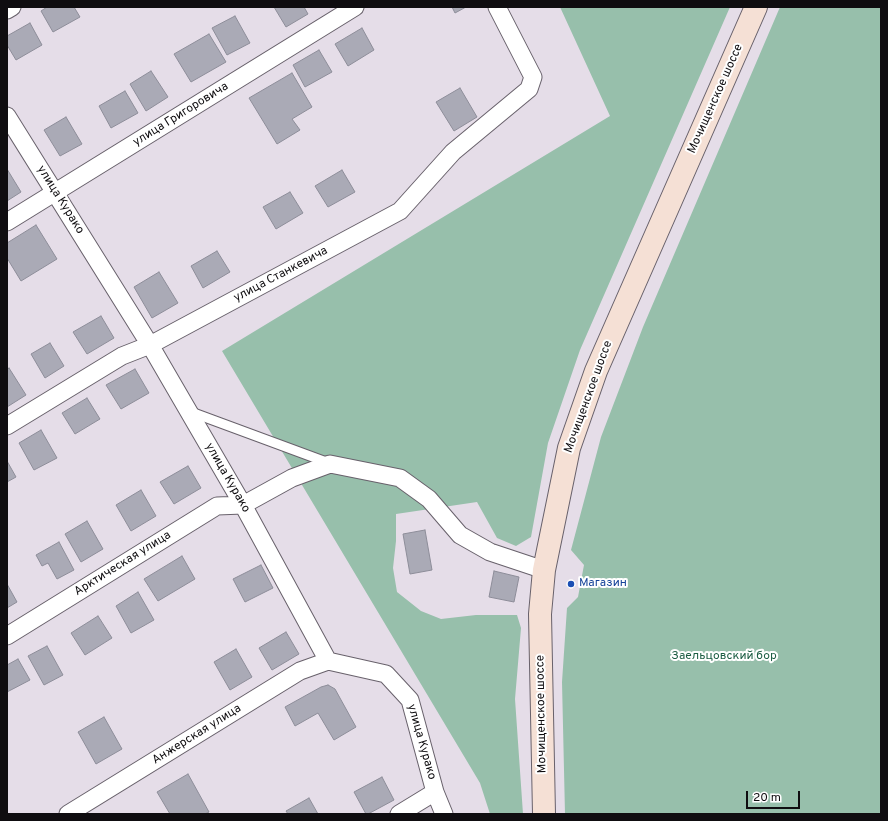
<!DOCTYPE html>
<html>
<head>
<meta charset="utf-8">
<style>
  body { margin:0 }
  #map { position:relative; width:888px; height:821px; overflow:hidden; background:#e5dde8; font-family:Overpass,sans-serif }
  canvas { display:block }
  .frame { position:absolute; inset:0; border:8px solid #0f0d10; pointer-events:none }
  .scale { position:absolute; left:746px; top:791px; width:54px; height:18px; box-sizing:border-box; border:2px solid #0f0d10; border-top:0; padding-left:5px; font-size:12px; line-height:14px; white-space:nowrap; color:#0f0d10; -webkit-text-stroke:3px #fff; paint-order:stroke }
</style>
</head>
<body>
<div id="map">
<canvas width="888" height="821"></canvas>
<div class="frame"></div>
<div class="scale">20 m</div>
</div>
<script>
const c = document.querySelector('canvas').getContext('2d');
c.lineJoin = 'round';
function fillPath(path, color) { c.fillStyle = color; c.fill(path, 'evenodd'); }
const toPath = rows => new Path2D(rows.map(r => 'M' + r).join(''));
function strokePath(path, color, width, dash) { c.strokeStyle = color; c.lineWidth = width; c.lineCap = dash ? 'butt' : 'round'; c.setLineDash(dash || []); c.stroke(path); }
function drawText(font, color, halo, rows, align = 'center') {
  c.font = font + ' Overpass,sans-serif'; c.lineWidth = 4; c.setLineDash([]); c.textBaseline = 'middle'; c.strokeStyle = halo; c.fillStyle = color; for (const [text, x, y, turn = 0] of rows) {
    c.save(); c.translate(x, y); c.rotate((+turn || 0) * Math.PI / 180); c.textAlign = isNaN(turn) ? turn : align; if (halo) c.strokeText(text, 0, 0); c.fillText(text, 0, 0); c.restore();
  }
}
const green = toPath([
  [560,7,730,7,580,350,548,443,531,537,516,546,497,538,477,502,396,514,396,541,393,568,397,592,421,611,441,619,476,615,517,615,521,628,515,699,523,814,490,814,480,783,222,351,610,116],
  [780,7,881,7,881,814,565,814,562,682,567,608,578,597,584,565,571,550,601,437,643,327]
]);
const building = toPath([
  [47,7,74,7,80,17,53,32,41,11,47,7],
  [274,7,304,7,308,14,286,27,274,7],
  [452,7,466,7,455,13,452,7],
  [235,16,250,43,227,55,212,28,235,16],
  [30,23,42,45,16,60,7,45,7,36,30,23],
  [362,28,374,50,348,66,335,44,362,28],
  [209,34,226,62,191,82,174,54,209,34],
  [319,50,332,72,305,87,293,65,319,50],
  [151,71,168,97,146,111,130,84,151,71],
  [292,73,312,107,292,119,300,130,277,144,249,98,292,73],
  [460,88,477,117,454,131,436,102,460,88],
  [125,91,138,113,111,128,99,106,125,91],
  [66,117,82,144,60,156,44,130,66,117],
  [7,169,21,192,7,201,7,169],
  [342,170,355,192,328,207,315,186,342,170],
  [290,192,303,213,276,229,263,207,290,192],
  [36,225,57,259,21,281,7,258,7,243,36,225],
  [217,251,230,272,203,288,191,266,217,251],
  [159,272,178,303,152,318,134,287,159,272],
  [101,316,114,338,87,354,73,332,101,316],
  [50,343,64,366,45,378,31,354,50,343],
  [9,368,26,395,7,407,7,370,9,368],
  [135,369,149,393,121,409,106,385,135,369],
  [87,398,100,419,75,434,62,413,87,398],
  [41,430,57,458,34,470,19,443,41,430],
  [7,461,16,477,7,482,7,461],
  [188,466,201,488,174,504,160,482,188,466],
  [141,490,156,516,131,531,116,505,141,490],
  [87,521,103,549,81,562,65,534,87,521],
  [425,530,432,570,410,574,403,534,425,530],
  [59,542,74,570,57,579,48,563,42,566,36,555,59,542],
  [182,556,195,579,158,601,144,579,182,556],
  [261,565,273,588,245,602,233,579,261,565],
  [494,571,519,577,514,602,489,597,494,571],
  [7,584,17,602,7,608,7,584],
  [138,592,154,620,131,633,116,606,138,592],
  [98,616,112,638,85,655,71,633,98,616],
  [286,632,299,654,272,670,259,648,286,632],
  [47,646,63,675,44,685,28,656,47,646],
  [236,649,252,677,230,690,214,662,236,649],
  [18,659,30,680,7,692,7,665,18,659],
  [328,685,335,689,356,727,334,740,318,713,295,726,285,707,321,687,328,685],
  [104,717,122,749,96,764,78,732,104,717],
  [188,774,209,812,205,814,170,814,157,792,188,774],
  [382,777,394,800,368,814,366,814,354,792,382,777],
  [309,798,318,814,288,814,286,811,309,798]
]);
const lane = toPath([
  [191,412,329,463]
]);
const street = toPath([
  [7,10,12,7],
  [7,116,150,345,243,505,328,661,386,674,410,700,435,792,444,814],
  [7,222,355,7],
  [7,426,122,356,150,345,400,211,453,152,529,89,533,77,497,7],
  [7,636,217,506,243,505,292,478,330,464,400,478,429,499,460,535,490,552,544,570],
  [68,814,300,671,328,661],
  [399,814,435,792]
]);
const secondary = toPath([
  [544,814,540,614,544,570,569,448,596,371,756,7]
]);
const markers = [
  [571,584,4,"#1a4fb4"]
];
const streetNames = [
  ["Мочищенское шоссе",716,99,-66],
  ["улица Григоровича",181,115,-32],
  ["улица Курако",60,200,58],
  ["улица Станкевича",281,275,-28],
  ["Мочищенское шоссе",589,397,-70],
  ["улица Курако",227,478,60],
  ["Арктическая улица",123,564,-32],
  ["Мочищенское шоссе",542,714,-91],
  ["Анжерская улица",197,735,-32],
  ["улица Курако",421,742,74]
];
const transitNames = [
  ["Магазин",579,584]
];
const parkNames = [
  ["Заельцовский бор",724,657]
];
fillPath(green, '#97bfab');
fillPath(building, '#aaaab6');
strokePath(building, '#8d8d99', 1);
strokePath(lane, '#68616b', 11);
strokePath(street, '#68616b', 19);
strokePath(secondary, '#68616b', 24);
strokePath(lane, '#fff', 9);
strokePath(street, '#fff', 17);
strokePath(secondary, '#f5e0d5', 22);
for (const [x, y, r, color] of markers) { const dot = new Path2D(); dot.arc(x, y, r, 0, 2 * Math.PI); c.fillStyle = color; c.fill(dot); strokePath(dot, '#fff', 1.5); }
drawText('12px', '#0f0d10', '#fff', streetNames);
drawText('12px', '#164399', '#fff', transitNames, 'left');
drawText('12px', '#1d5e44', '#fff', parkNames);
</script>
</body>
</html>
